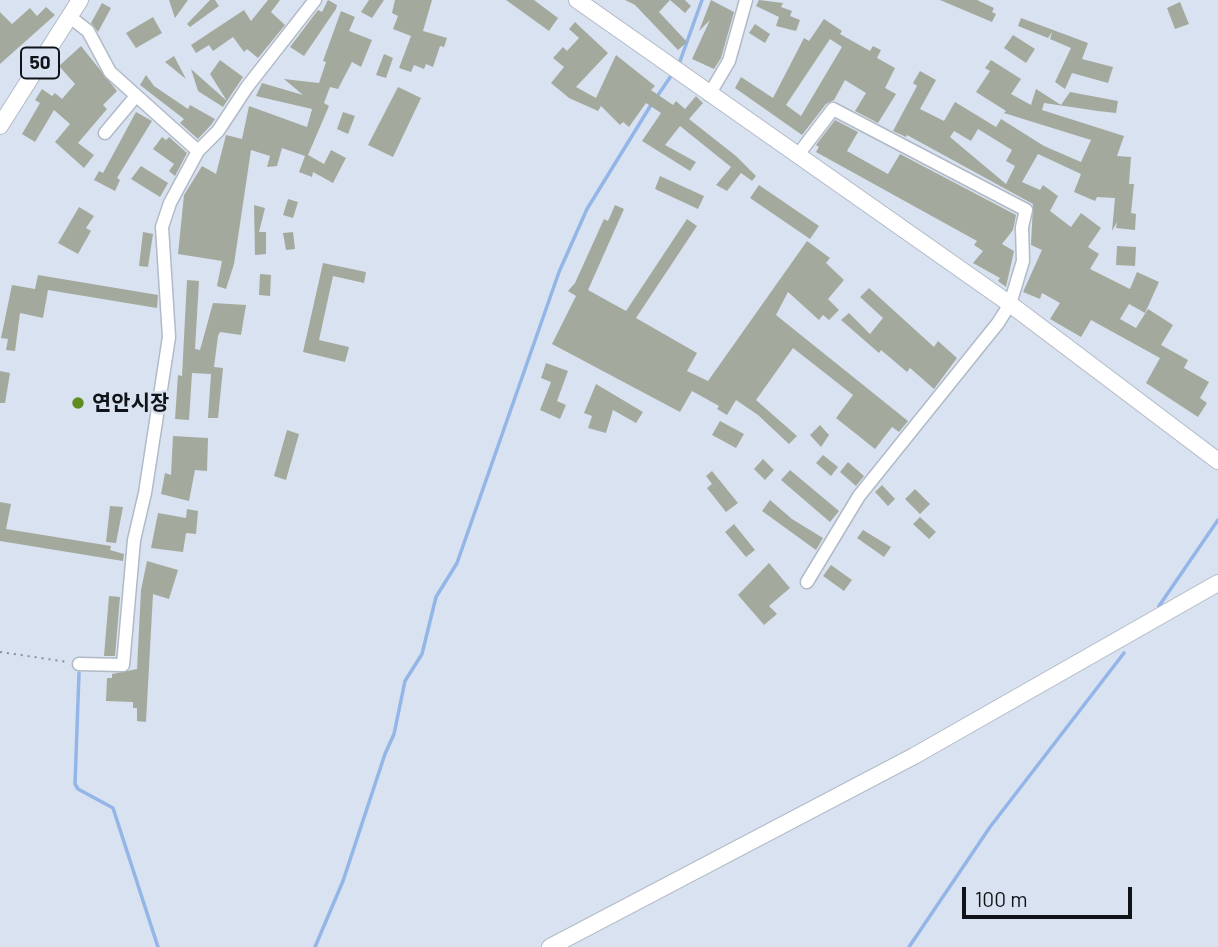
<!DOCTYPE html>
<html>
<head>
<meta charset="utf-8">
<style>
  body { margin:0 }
  #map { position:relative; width:1218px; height:947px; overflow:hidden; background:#d9e2f0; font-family:Barlow,sans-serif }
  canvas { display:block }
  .scale { position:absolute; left:962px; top:887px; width:170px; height:32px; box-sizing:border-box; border:4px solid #101318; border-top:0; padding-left:9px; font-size:21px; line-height:24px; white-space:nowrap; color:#101318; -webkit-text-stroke:5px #d9e2f0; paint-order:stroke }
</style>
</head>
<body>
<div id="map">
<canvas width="1218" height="947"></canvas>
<div class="scale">100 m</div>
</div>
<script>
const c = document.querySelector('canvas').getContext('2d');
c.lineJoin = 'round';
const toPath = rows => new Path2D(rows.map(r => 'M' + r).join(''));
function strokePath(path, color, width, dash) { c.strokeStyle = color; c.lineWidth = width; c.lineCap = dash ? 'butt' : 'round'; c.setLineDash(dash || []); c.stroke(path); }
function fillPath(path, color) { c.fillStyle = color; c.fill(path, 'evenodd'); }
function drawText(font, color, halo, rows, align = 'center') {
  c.font = font + ' Barlow,"Noto Sans KR",sans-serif'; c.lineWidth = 5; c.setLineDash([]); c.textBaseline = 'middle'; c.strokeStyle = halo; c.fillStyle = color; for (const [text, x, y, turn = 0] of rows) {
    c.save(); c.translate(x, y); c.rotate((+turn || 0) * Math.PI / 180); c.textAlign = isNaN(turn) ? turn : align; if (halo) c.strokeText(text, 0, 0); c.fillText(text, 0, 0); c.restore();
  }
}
const stream = toPath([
  [679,64,702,0],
  [656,98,673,73],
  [1159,606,1218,520],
  [79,673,75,784,78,789,113,808,158,947],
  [315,947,343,881,385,754,394,734,405,681,422,654,436,597,457,563,559,272,587,209,651,105],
  [909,947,990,827,1124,653]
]);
const building = toPath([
  [169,0,188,0,175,18],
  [210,0,215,0,219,6,190,27,187,24],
  [268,0,280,0,271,12,285,25,258,58,247,49,244,52,233,37,213,51,209,45,196,53,191,45,244,10,251,21],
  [328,0,337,5,336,9,304,56,290,47,318,10,322,12],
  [369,0,384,0,372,18,361,12],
  [395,0,432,0,423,31,447,38,444,47,440,46,433,67,426,64,424,69,414,65,411,72,399,68,411,36,393,29,398,16,392,13],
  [506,0,534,0,558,18,549,31],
  [625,0,685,0,691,6,685,13,670,0,659,12,687,42,678,50,635,5],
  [711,0,734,12,721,58,714,69,692,59,710,20,699,31],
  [759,0,783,3,781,7,792,11,790,16,800,20,796,31,776,26,779,17,756,6],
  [940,0,977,0,994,8,992,12,996,14,992,22],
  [1180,2,1189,24,1175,29,1167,8],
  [102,3,111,8,98,32,91,23],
  [46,7,55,15,0,64,0,12,12,24,30,8,37,16],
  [341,11,355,17,349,31,372,40,361,67,352,62,338,89,330,87,324,103,329,106,308,155,324,164,331,150,346,158,333,183,313,172,312,177,299,172,305,156,282,148,277,166,267,167,270,156,251,150,234,264,226,289,217,286,222,261,178,254,184,195,202,166,216,174,226,135,242,139,249,106,307,127,312,109,256,96,262,83,303,95,284,79,319,83,326,62,323,61],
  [153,17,162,33,136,48,126,33],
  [1021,18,1088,43,1082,59,1113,67,1108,83,1072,73,1065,89,1055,82,1071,48,1050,39,1052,32,1048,38,1018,26],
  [824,19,842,31,840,34,870,51,873,46,881,50,877,58,895,68,885,88,896,94,878,123,855,111,866,93,845,80,834,100,826,104,802,135,735,88,741,77,773,98,804,38,809,41],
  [830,39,842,47,801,116,786,105],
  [575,22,608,53,576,87,596,98,616,55,655,86,651,90,673,105,676,101,685,109,696,96,703,103,689,119,736,156,756,176,752,181,741,173,727,191,716,185,731,167,680,126,665,145,696,162,690,171,642,141,661,113,646,103,629,127,623,122,620,125,601,106,598,111,569,98,551,83,564,67,553,58,563,47,567,51,579,38,569,29],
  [755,24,770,34,765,43,749,33],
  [1013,35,1035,49,1026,63,1004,48],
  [81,46,117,91,103,105,107,109,78,143,94,155,84,168,55,142,70,124,54,110,35,142,22,134,40,103,35,100,42,89,52,96,55,93,62,99,75,84,59,66],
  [384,54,393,58,386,78,376,75],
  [174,56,186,79,165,62],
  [220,60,243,77,227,101,210,74],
  [991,60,1021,79,1011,94,1031,105,1036,89,1061,105,1070,92,1118,101,1116,113,1098,111,1044,103,1042,110,1124,136,1117,156,1131,157,1129,184,1134,184,1131,213,1136,214,1135,230,1116,228,1117,222,1112,231,1115,198,1097,197,1095,201,1074,192,1081,174,1038,154,1022,182,1040,190,1043,185,1058,196,1050,211,1071,227,1081,213,1101,228,1088,247,1099,254,1090,269,1130,289,1137,272,1159,282,1145,313,1129,304,1120,319,1136,328,1148,309,1173,325,1161,345,1188,360,1184,368,1209,382,1200,398,1207,403,1198,417,1146,383,1160,358,1091,320,1081,337,1050,319,1060,303,1042,293,1040,299,1023,292,1042,250,1031,245,1033,204,907,135,906,137,893,131,917,86,913,83,920,71,936,80,920,109,944,121,955,102,996,127,1001,119,1044,146,1081,162,1091,140,1004,113,1006,111,976,92,990,71,985,68],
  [978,129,1012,150,1006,161,1015,166,1006,184,950,137,954,131,971,141],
  [191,69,227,101,223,107,198,91],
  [146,75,154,86,188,109,190,105,215,119,211,125,198,139,180,123,184,119,140,85],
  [398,87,421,98,393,157,368,145],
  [136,112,152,121,117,178,120,180,115,191,94,180,99,171,103,173],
  [343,112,355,116,348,134,337,129],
  [835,120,858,132,847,151,888,174,900,154,1016,215,1013,230,1002,244,1014,251,1006,287,998,281,1000,278,973,263,983,251,974,245,977,241,816,152,819,147,816,145],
  [162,137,166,140,169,137,187,153,175,176,169,171,174,164,153,149],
  [141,166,168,183,160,197,131,179],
  [660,176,704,196,698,209,655,189],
  [759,185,819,226,810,239,750,198],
  [288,199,298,202,293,218,283,215],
  [254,205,265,208,259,232,266,232,266,254,255,255],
  [615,205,624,209,588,290,626,311,687,219,697,226,636,318,697,353,687,371,708,381,807,241,830,258,826,263,844,280,828,299,839,310,829,320,823,315,819,320,788,292,776,315,908,421,899,432,892,427,875,449,836,418,853,395,793,348,756,400,797,436,789,444,758,415,736,400,727,415,717,409,719,406,692,391,680,412,552,344,576,296,568,291,575,283,604,219,608,221],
  [79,207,94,216,86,228,91,231,78,254,58,243],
  [143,232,153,234,148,267,139,266],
  [293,232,295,249,286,250,283,233],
  [1117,246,1136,247,1135,266,1116,265],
  [323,263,366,272,364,283,333,276,319,340,349,347,345,362,303,352],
  [260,274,271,275,270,296,259,295],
  [38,275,158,295,157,308,48,290,43,318,20,313,15,351,6,350,8,339,1,338,12,285,35,289],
  [187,280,199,281,195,349,200,350,213,303,246,305,241,335,220,332,218,336,214,367,223,368,218,418,208,418,211,374,192,373,189,420,175,419,178,375,182,376],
  [869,288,934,347,938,341,957,358,934,389,910,368,907,372,881,350,879,353,841,320,849,313,870,334,883,318,860,297],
  [546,363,568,371,557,401,566,405,560,419,540,410,551,382,541,378],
  [0,371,10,373,5,403,0,403],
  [596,384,643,412,636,423,613,410,606,433,588,428,592,416,584,413],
  [720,421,744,434,736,448,712,435],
  [820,425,829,435,821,447,810,435],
  [287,430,299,434,286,480,274,476],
  [173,436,208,438,207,471,195,470,189,501,161,494,165,473,171,475],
  [823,455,838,467,831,476,816,463],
  [763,459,774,470,765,480,754,469],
  [848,462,864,476,856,486,840,472],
  [790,470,839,511,830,522,781,480],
  [712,471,738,503,726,512,707,488,712,484,706,476],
  [882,485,895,499,888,506,875,492],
  [915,489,930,504,920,514,905,499],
  [770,500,792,519,823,538,816,550,762,511],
  [0,502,11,504,6,529,111,546,110,550,124,554,123,561,0,541],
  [110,506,123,507,116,543,106,542],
  [187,509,198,511,196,534,186,533,183,552,151,548,158,513,186,518],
  [920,517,936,532,929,539,913,524],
  [734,524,755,550,746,557,725,532],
  [863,530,891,547,884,557,857,538],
  [147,561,178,570,169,599,153,594,146,722,137,721,137,708,133,708,133,702,106,701,107,678,112,678,112,674,137,669,141,590],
  [769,563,790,588,769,606,777,614,764,625,738,595],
  [831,565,852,580,844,591,823,576],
  [109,596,120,597,115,656,104,656]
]);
const path = toPath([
  [0,652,68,662]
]);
const minor = toPath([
  [70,17,88,31,110,72,198,151],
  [709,95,729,61,746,0],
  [105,133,136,96],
  [797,156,833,109,1026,210,1022,227,1023,261,1010,304,998,323,859,496,807,582],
  [79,664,123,665,134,540,145,493,169,337,162,227,170,203,198,151,218,131,247,87,315,0]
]);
const major = toPath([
  [577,0,1010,304,1218,461],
  [0,126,80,0],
  [550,947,914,756,1218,583]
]);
const markers = [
  [78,403,7,"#608d20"]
];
const shields = [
  [40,63,38]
];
const shieldNames = [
  ["50",40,63]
];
const poiNames = [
  ["연안시장",92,403]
];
strokePath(stream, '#93b5e7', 3.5);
fillPath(building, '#a3aa9d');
strokePath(minor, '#b1bac6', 15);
strokePath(major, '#b1bac6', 18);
strokePath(path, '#888f99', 2, [2, 5]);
strokePath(minor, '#fff', 12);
strokePath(major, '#fff', 16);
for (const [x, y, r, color] of markers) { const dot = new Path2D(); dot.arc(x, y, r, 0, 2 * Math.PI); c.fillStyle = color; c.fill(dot); strokePath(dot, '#d9e2f0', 2.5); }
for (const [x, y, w] of shields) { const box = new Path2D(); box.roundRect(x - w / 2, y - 15.5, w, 31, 5); c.fillStyle = '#d9e2f0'; c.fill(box); strokePath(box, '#101318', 2); }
drawText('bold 19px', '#101318', null, shieldNames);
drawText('bold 21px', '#101318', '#d9e2f0', poiNames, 'left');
</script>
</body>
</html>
